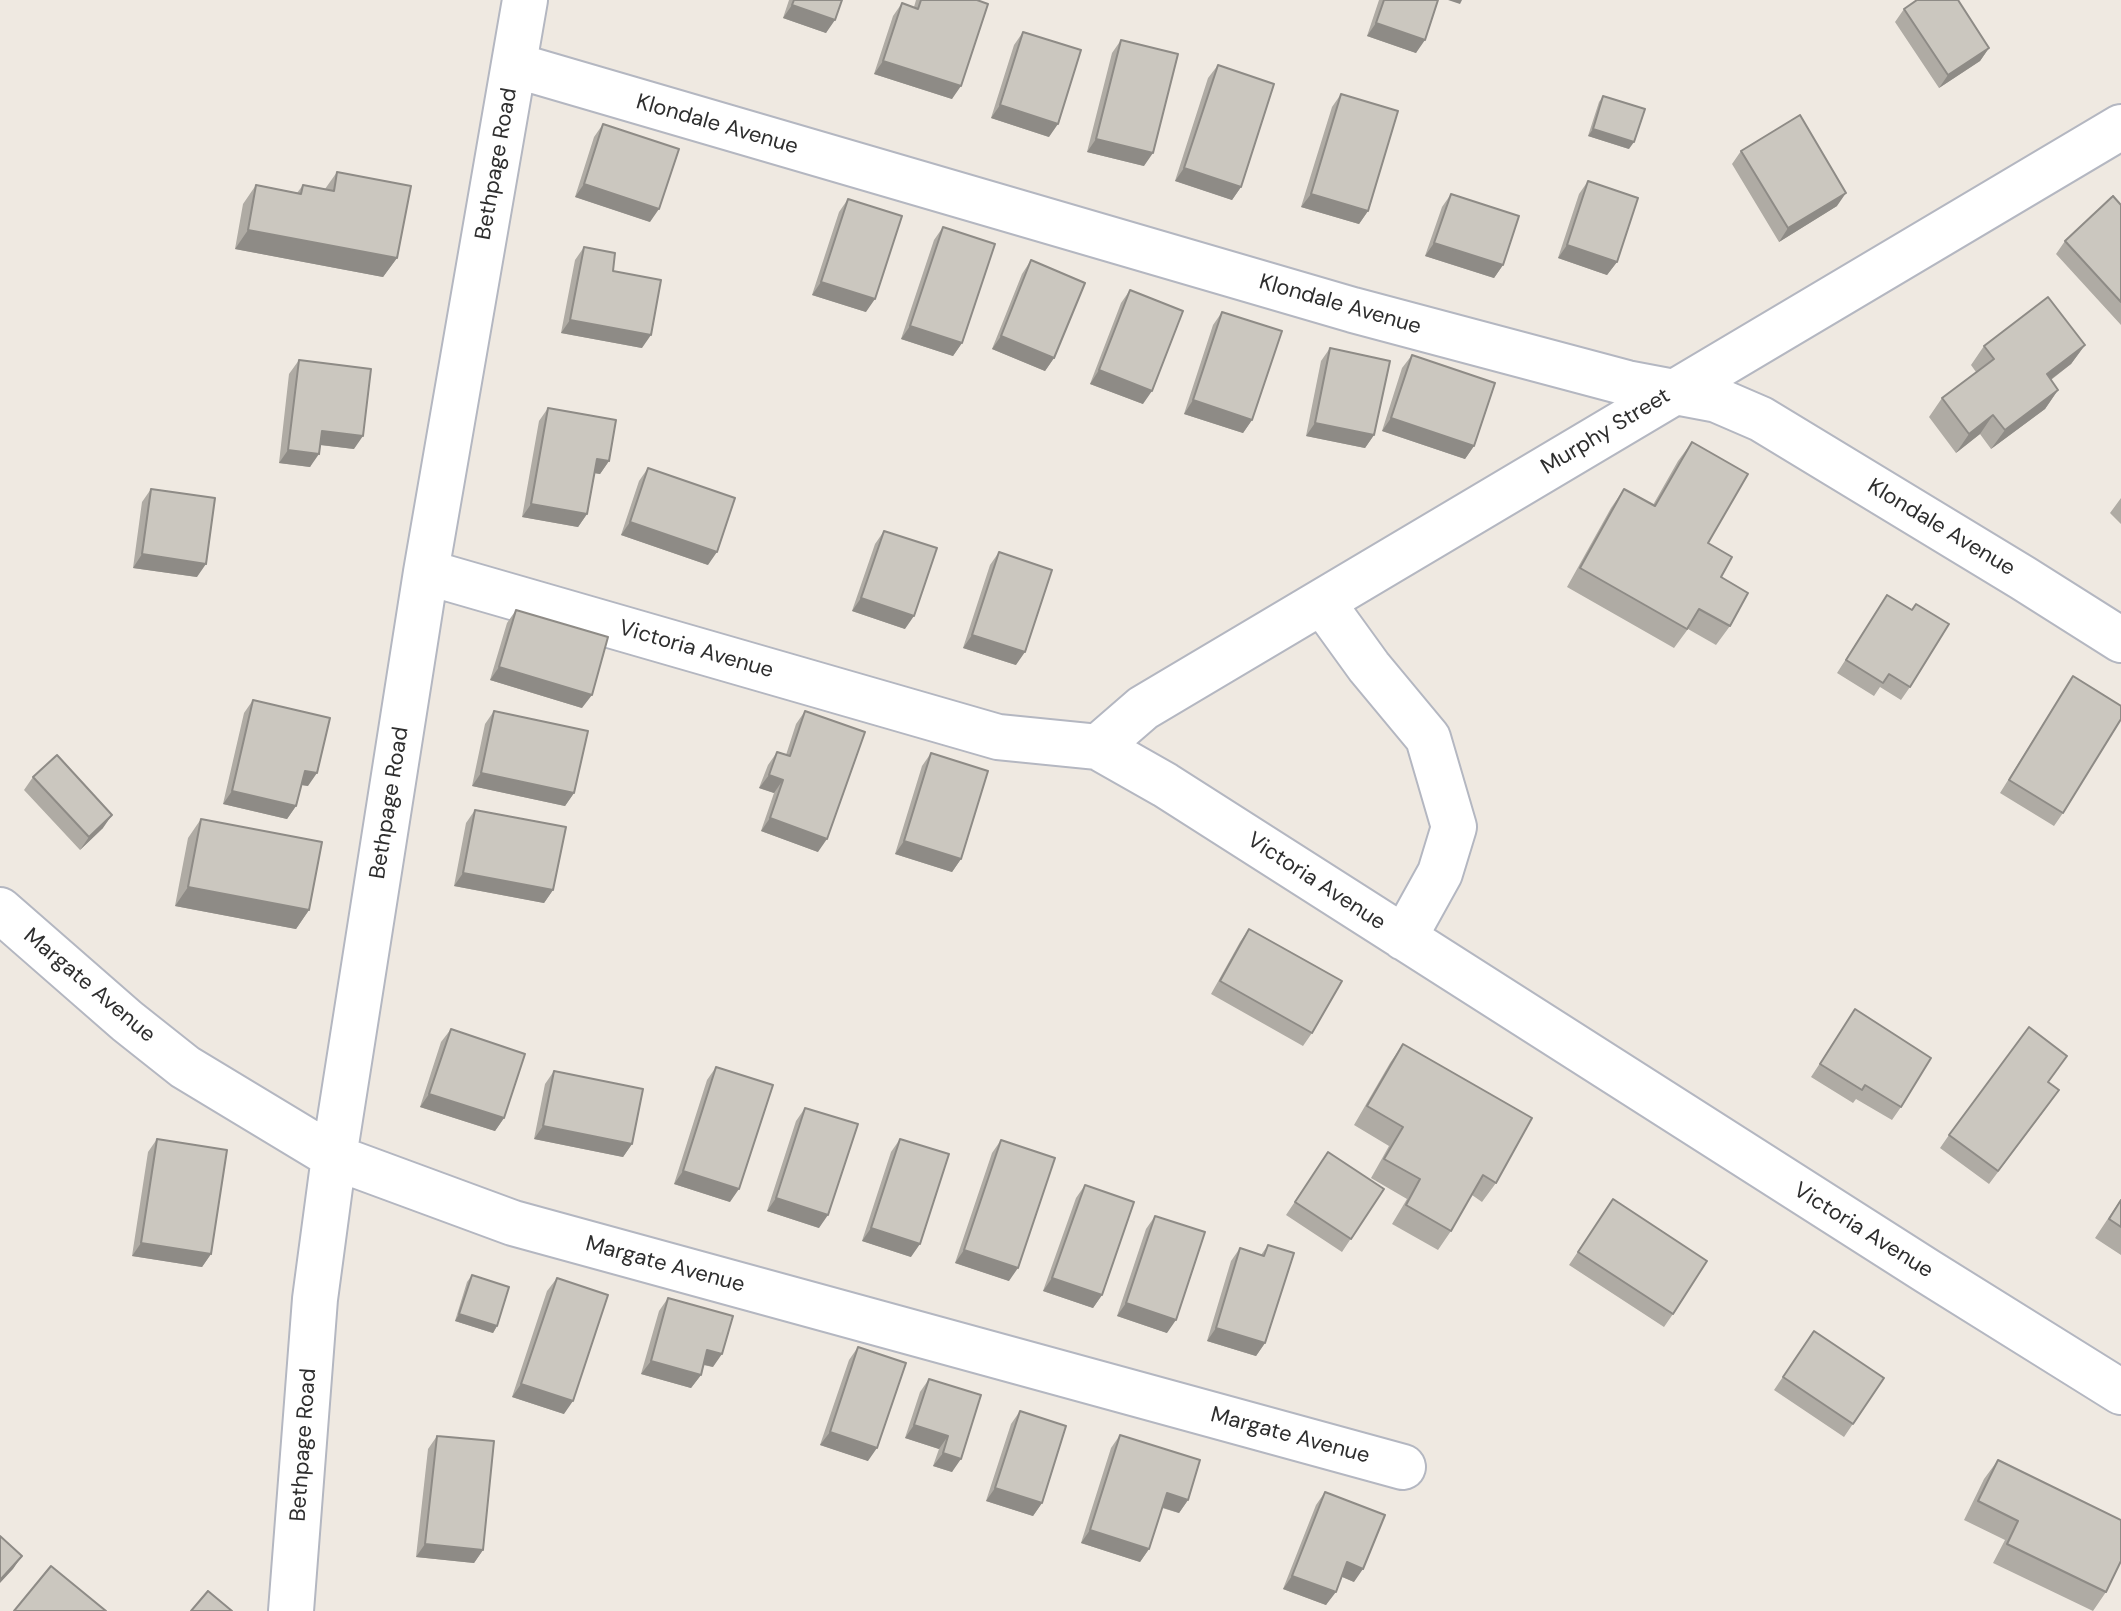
<!DOCTYPE html>
<html>
<head>
<meta charset="utf-8">
<style>
  body { margin:0 }
  canvas { display:block; background:#efe9e1 }
</style>
</head>
<body>
<canvas width="2121" height="1611"></canvas>
<script>
const c = document.querySelector('canvas').getContext('2d');
c.lineJoin = 'round';
const toPath = rows => new Path2D(rows.map(r => 'M' + r).join(''));
function strokePath(path, color, width, dash) { c.strokeStyle = color; c.lineWidth = width; c.lineCap = dash ? 'butt' : 'round'; c.setLineDash(dash || []); c.stroke(path); }
function fillPath(path, color) { c.fillStyle = color; c.fill(path, 'evenodd'); }
function drawText(font, color, halo, rows, align = 'center') {
  c.font = font + ' "DM Sans",sans-serif'; c.lineWidth = 8; c.setLineDash([]); c.textBaseline = 'middle'; c.strokeStyle = halo; c.fillStyle = color; for (const [text, x, y, turn = 0] of rows) {
    c.save(); c.translate(x, y); c.rotate((+turn || 0) * Math.PI / 180); c.textAlign = isNaN(turn) ? turn : align; if (halo) c.strokeText(text, 0, 0); c.fillText(text, 0, 0); c.restore();
  }
}
const minor = toPath([
  [514,65,1353,310,1627,383,1717,400,1761,419,2023,578,2121,640],
  [426,572,998,737,1098,747,1165,785,1927,1271,2121,1392],
  [1322,602,1369,667,1428,738,1454,827,1440,873,1404,938],
  [1098,747,1143,708,2121,127],
  [0,910,127,1021,185,1067,334,1157,513,1223,1403,1467],
  [291,1611,315,1299,334,1157,426,572,525,0]
]);
const wall = toPath([
  [789,0,842,0,826,33,783,18],
  [916,0,977,0,952,99,874,74,893,16,902,3,914,7],
  [1379,0,1438,0,1416,53,1367,36],
  [1904,9,1989,48,1980,61,1939,88,1895,22],
  [1023,32,1049,137,991,118,1014,45],
  [1121,40,1144,166,1087,152,1112,53],
  [1218,65,1241,187,1232,200,1175,181,1208,78],
  [1341,94,1368,211,1359,224,1301,207,1332,107],
  [1603,96,1629,149,1588,136,1599,102],
  [603,124,650,222,575,197,594,137],
  [1741,151,1837,206,1779,242,1732,164],
  [337,172,397,258,383,277,235,249,243,204,256,185,297,193,303,185,325,189],
  [1588,181,1617,262,1607,275,1558,258,1579,194],
  [1451,194,1503,265,1494,278,1425,256,1442,207],
  [848,199,866,312,812,295,839,212],
  [2121,205,2121,325,2056,254,2065,241],
  [943,227,962,343,953,356,901,339,934,240],
  [584,247,613,271,642,348,561,333,575,260],
  [1031,260,1054,358,1045,371,992,349,1022,274],
  [1130,290,1143,404,1090,384,1121,303],
  [1222,312,1252,420,1243,433,1184,414,1213,325],
  [2085,345,2071,364,2051,380,2058,390,2045,409,1991,449,1980,434,1956,453,1929,417,1942,398,1976,372,1971,365,1984,346],
  [1330,348,1374,435,1365,448,1306,436,1321,361],
  [1412,355,1474,446,1465,459,1382,431,1402,368],
  [299,360,354,449,320,445,310,467,279,463,289,374],
  [548,408,609,461,600,474,594,473,587,514,578,527,522,517,539,421],
  [1692,442,1708,543,1721,577,1730,626,1716,645,1688,629,1674,648,1567,587,1611,508,1624,489,1653,505,1678,461],
  [648,468,708,565,621,535,639,481],
  [151,489,197,577,133,568,142,502],
  [2121,498,2121,524,2110,513],
  [884,531,905,629,852,611,875,544],
  [999,552,1016,665,963,648,990,565],
  [1887,595,1912,610,1910,687,1901,700,1880,687,1874,696,1837,673],
  [516,610,582,708,490,680,507,623],
  [2073,676,2063,813,2054,826,2000,793],
  [253,700,308,786,301,785,296,806,287,819,223,804,244,713],
  [494,711,574,793,565,806,472,786,485,724],
  [805,711,818,852,761,831,774,793,759,788,768,765,777,752,786,755,796,724],
  [931,753,961,859,952,872,895,854,922,766],
  [33,777,103,828,80,850,24,790],
  [475,810,553,890,544,903,454,886,466,823],
  [201,819,309,910,296,929,175,906,188,838],
  [1249,929,1312,1033,1303,1046,1211,994,1240,942],
  [1855,1009,1901,1107,1892,1120,1856,1099,1853,1103,1811,1077],
  [451,1029,504,1118,495,1131,420,1107,441,1042],
  [1403,1044,1496,1183,1482,1202,1472,1195,1451,1231,1438,1250,1392,1224,1407,1199,1371,1178,1389,1146,1354,1125,1390,1063],
  [716,1067,730,1202,674,1184,707,1080],
  [554,1071,632,1144,623,1157,534,1139,545,1084],
  [2048,1082,2050,1103,1989,1184,1940,1148,1949,1135],
  [805,1108,819,1228,767,1211,796,1121],
  [157,1139,211,1254,202,1267,132,1256,148,1152],
  [900,1139,911,1257,862,1241,891,1152],
  [1001,1140,1009,1281,955,1263,992,1153],
  [1328,1152,1384,1189,1342,1252,1286,1215],
  [1085,1185,1102,1295,1093,1308,1043,1291,1076,1198],
  [1613,1199,1673,1314,1664,1327,1569,1265],
  [2121,1199,2121,1255,2095,1238],
  [1155,1216,1167,1333,1117,1316,1146,1229],
  [1268,1245,1265,1343,1256,1356,1207,1341,1231,1261,1240,1248,1261,1255],
  [472,1275,497,1326,493,1333,455,1321,467,1282],
  [557,1278,564,1414,512,1397,547,1291],
  [668,1298,713,1367,703,1365,701,1375,691,1388,641,1374,659,1311],
  [1814,1331,1884,1378,1844,1437,1774,1390],
  [858,1347,868,1461,820,1445,849,1360],
  [929,1379,981,1395,952,1472,933,1466,939,1449,905,1438,920,1392],
  [1020,1411,1042,1503,1033,1516,986,1501,1011,1424],
  [1120,1435,1188,1500,1179,1513,1162,1508,1149,1549,1140,1562,1081,1543,1111,1448],
  [437,1436,483,1550,474,1563,416,1557,428,1449],
  [1998,1460,2106,1592,2093,1611,1993,1563,2005,1540,1964,1520,1984,1479],
  [1325,1492,1354,1582,1342,1577,1326,1605,1283,1589,1316,1505]
]);
const shadedWall = toPath([
  [1448,0,1462,0,1460,4],
  [792,5,835,20,826,33,783,18],
  [1376,23,1425,40,1416,53,1367,36],
  [1989,48,1980,61,1939,88,1948,75],
  [883,61,961,86,952,99,874,74],
  [1000,105,1058,124,1049,137,991,118],
  [1593,129,1634,142,1629,149,1588,136],
  [1096,139,1153,153,1144,166,1087,152],
  [1184,168,1241,187,1232,200,1175,181],
  [584,184,659,209,650,222,575,197],
  [1846,193,1837,206,1779,242,1788,228],
  [1311,194,1368,211,1359,224,1301,207],
  [248,230,397,258,383,277,235,249],
  [1434,243,1503,265,1494,278,1425,256],
  [1567,245,1617,262,1607,275,1558,258],
  [821,282,875,299,866,312,812,295],
  [570,320,651,335,642,348,561,333],
  [910,326,962,343,953,356,901,339],
  [1001,336,1054,358,1045,371,992,349],
  [2085,345,2071,364,2033,393,2047,374],
  [1099,370,1152,391,1143,404,1090,384],
  [2058,390,2045,409,1991,449,2005,430],
  [1193,400,1252,420,1243,433,1184,414],
  [1993,415,1980,434,1956,453,1969,434],
  [1391,418,1474,446,1465,459,1382,431],
  [1315,423,1374,435,1365,448,1306,436],
  [322,431,363,436,354,449,313,444],
  [288,450,319,454,310,467,279,463],
  [597,459,609,461,600,474,588,472],
  [531,504,587,514,578,527,522,517],
  [630,522,717,552,708,565,621,535],
  [142,554,206,564,197,577,133,568],
  [861,598,914,616,905,629,852,611],
  [972,635,1025,652,1016,665,963,648],
  [499,667,592,695,582,708,490,680],
  [305,771,317,773,308,786,296,784],
  [481,773,574,793,565,806,472,786],
  [769,775,783,780,774,793,759,788],
  [232,791,296,806,287,819,223,804],
  [112,815,103,828,80,850,89,837],
  [770,818,827,839,818,852,761,831],
  [904,841,961,859,952,872,895,854],
  [463,873,553,890,544,903,454,886],
  [188,887,309,910,296,929,175,906],
  [429,1094,504,1118,495,1131,420,1107],
  [543,1126,632,1144,623,1157,534,1139],
  [683,1171,739,1189,730,1202,674,1184],
  [776,1198,828,1215,819,1228,767,1211],
  [871,1228,920,1244,911,1257,862,1241],
  [141,1243,211,1254,202,1267,132,1256],
  [964,1250,1018,1268,1009,1281,955,1263],
  [1052,1278,1102,1295,1093,1308,1043,1291],
  [1126,1303,1176,1320,1167,1333,1117,1316],
  [459,1314,497,1326,493,1333,455,1321],
  [1216,1328,1265,1343,1256,1356,1207,1341],
  [707,1350,722,1354,713,1367,698,1363],
  [651,1361,701,1375,691,1388,641,1374],
  [521,1384,573,1401,564,1414,512,1397],
  [914,1425,948,1436,939,1449,905,1438],
  [830,1432,877,1448,868,1461,820,1445],
  [943,1453,961,1459,952,1472,933,1466],
  [995,1488,1042,1503,1033,1516,986,1501],
  [1167,1493,1188,1500,1179,1513,1158,1506],
  [1090,1530,1149,1549,1140,1562,1081,1543],
  [425,1544,483,1550,474,1563,416,1557],
  [22,1556,13,1569,0,1583,0,1580],
  [1347,1562,1363,1569,1354,1582,1338,1575],
  [1292,1576,1336,1592,1326,1605,1283,1589]
]);
const building = toPath([
  [794,0,842,0,835,20,792,5,794,0],
  [921,0,977,0,988,4,961,86,883,61,902,3,918,9,921,0],
  [1384,0,1438,0,1425,40,1376,23,1384,0],
  [1917,0,1958,0,1989,48,1948,75,1904,9,1917,0],
  [1023,32,1081,50,1058,124,1000,105,1023,32],
  [1121,40,1178,54,1153,153,1096,139,1121,40],
  [1218,65,1274,84,1241,187,1184,168,1218,65],
  [1341,94,1398,111,1368,211,1311,194,1341,94],
  [1603,96,1645,109,1634,142,1593,129,1603,96],
  [1800,115,1846,193,1788,228,1741,151,1800,115],
  [603,124,679,149,659,209,584,184,603,124],
  [337,172,411,186,397,258,248,230,256,185,301,194,303,185,334,191,337,172],
  [1588,181,1638,198,1617,262,1567,245,1588,181],
  [1451,194,1519,216,1503,265,1434,243,1451,194],
  [2113,196,2121,205,2121,302,2065,241,2113,196],
  [848,199,902,216,875,299,821,282,848,199],
  [943,227,995,244,962,343,910,326,943,227],
  [584,247,615,253,613,271,661,280,651,335,570,320,584,247],
  [1031,260,1085,283,1054,358,1001,336,1031,260],
  [1130,290,1183,311,1152,391,1099,370,1130,290],
  [2048,297,2085,345,2047,374,2058,390,2005,430,1993,415,1969,434,1942,398,1994,359,1984,346,2048,297],
  [1222,312,1282,331,1252,420,1193,400,1222,312],
  [1330,348,1390,361,1374,435,1315,423,1330,348],
  [1412,355,1495,383,1474,446,1391,418,1412,355],
  [299,360,371,369,363,436,322,431,319,454,288,450,299,360],
  [548,408,616,420,609,461,597,459,587,514,531,504,548,408],
  [1692,442,1748,474,1708,543,1732,557,1721,577,1748,593,1730,626,1699,609,1687,629,1580,568,1624,489,1655,506,1692,442],
  [648,468,735,498,717,552,630,522,648,468],
  [151,489,215,498,206,564,142,554,151,489],
  [884,531,937,548,914,616,861,598,884,531],
  [999,552,1052,570,1025,652,972,635,999,552],
  [1887,595,1912,610,1916,604,1949,624,1910,687,1889,674,1883,683,1846,660,1887,595],
  [516,610,608,637,592,695,499,667,516,610],
  [2073,676,2121,706,2121,719,2063,813,2009,780,2073,676],
  [253,700,330,718,317,773,305,771,296,806,232,791,253,700],
  [494,711,588,731,574,793,481,773,494,711],
  [805,711,865,732,827,839,770,818,783,780,769,775,777,752,790,756,805,711],
  [931,753,988,771,961,859,904,841,931,753],
  [57,755,112,815,89,837,33,777,57,755],
  [475,810,566,827,553,890,463,873,475,810],
  [201,819,322,842,309,910,188,887,201,819],
  [1249,929,1342,981,1312,1033,1220,981,1249,929],
  [1855,1009,1931,1058,1901,1107,1865,1085,1862,1090,1820,1064,1855,1009],
  [2029,1027,2067,1056,2048,1082,2059,1090,1998,1171,1949,1135,2029,1027],
  [451,1029,525,1054,504,1118,429,1094,451,1029],
  [1403,1044,1532,1118,1496,1183,1483,1175,1451,1231,1406,1205,1420,1179,1384,1159,1403,1127,1367,1106,1403,1044],
  [716,1067,773,1085,739,1189,683,1171,716,1067],
  [554,1071,643,1089,632,1144,543,1126,554,1071],
  [805,1108,858,1124,828,1215,776,1198,805,1108],
  [157,1139,227,1150,211,1254,141,1243,157,1139],
  [900,1139,949,1154,920,1244,871,1228,900,1139],
  [1001,1140,1055,1158,1018,1268,964,1250,1001,1140],
  [1328,1152,1384,1189,1351,1239,1295,1202,1328,1152],
  [1085,1185,1134,1202,1102,1295,1052,1278,1085,1185],
  [1613,1199,1707,1261,1673,1314,1578,1252,1613,1199],
  [2121,1200,2121,1227,2109,1219,2121,1200],
  [1155,1216,1205,1232,1176,1320,1126,1303,1155,1216],
  [1268,1245,1294,1253,1265,1343,1216,1328,1240,1248,1264,1256,1268,1245],
  [472,1275,509,1287,497,1326,459,1314,472,1275],
  [557,1278,608,1295,573,1401,521,1384,557,1278],
  [668,1298,733,1316,722,1354,707,1350,701,1375,651,1361,668,1298],
  [1814,1331,1884,1378,1853,1424,1783,1377,1814,1331],
  [858,1347,906,1363,877,1448,830,1432,858,1347],
  [929,1379,981,1395,961,1459,943,1453,948,1436,914,1425,929,1379],
  [1020,1411,1066,1426,1042,1503,995,1488,1020,1411],
  [1120,1435,1200,1460,1188,1500,1167,1493,1149,1549,1090,1530,1120,1435],
  [437,1436,494,1441,483,1550,425,1544,437,1436],
  [1998,1460,2121,1520,2121,1561,2106,1592,2007,1544,2018,1521,1978,1501,1998,1460],
  [1325,1492,1385,1515,1363,1569,1347,1562,1336,1592,1292,1576,1325,1492],
  [0,1536,22,1556,0,1580,0,1536],
  [51,1566,106,1611,14,1611,51,1566],
  [208,1591,232,1611,191,1611,208,1591]
]);
const streetNames = [
  ["Klondale Avenue",717,125,16],
  ["Bethpage Road",497,164,-80],
  ["Klondale Avenue",1340,305,16],
  ["Murphy Street",1606,432,-31],
  ["Klondale Avenue",1941,528,31],
  ["Victoria Avenue",696,650,16],
  ["Bethpage Road",390,803,-81],
  ["Victoria Avenue",1316,882,33],
  ["Margate Avenue",89,986,40],
  ["Victoria Avenue",1863,1231,32],
  ["Margate Avenue",665,1265,15],
  ["Margate Avenue",1290,1436,15],
  ["Bethpage Road",304,1445,-86]
];
strokePath(minor, '#b4b7c1', 48);
strokePath(minor, '#fff', 44);
fillPath(wall, '#afaba4');
fillPath(shadedWall, '#8e8b86');
fillPath(building, '#cbc7bf');
strokePath(building, '#8e8b86', 2);
drawText('22px', '#2e2e2e', '#fff', streetNames);
</script>
</body>
</html>
